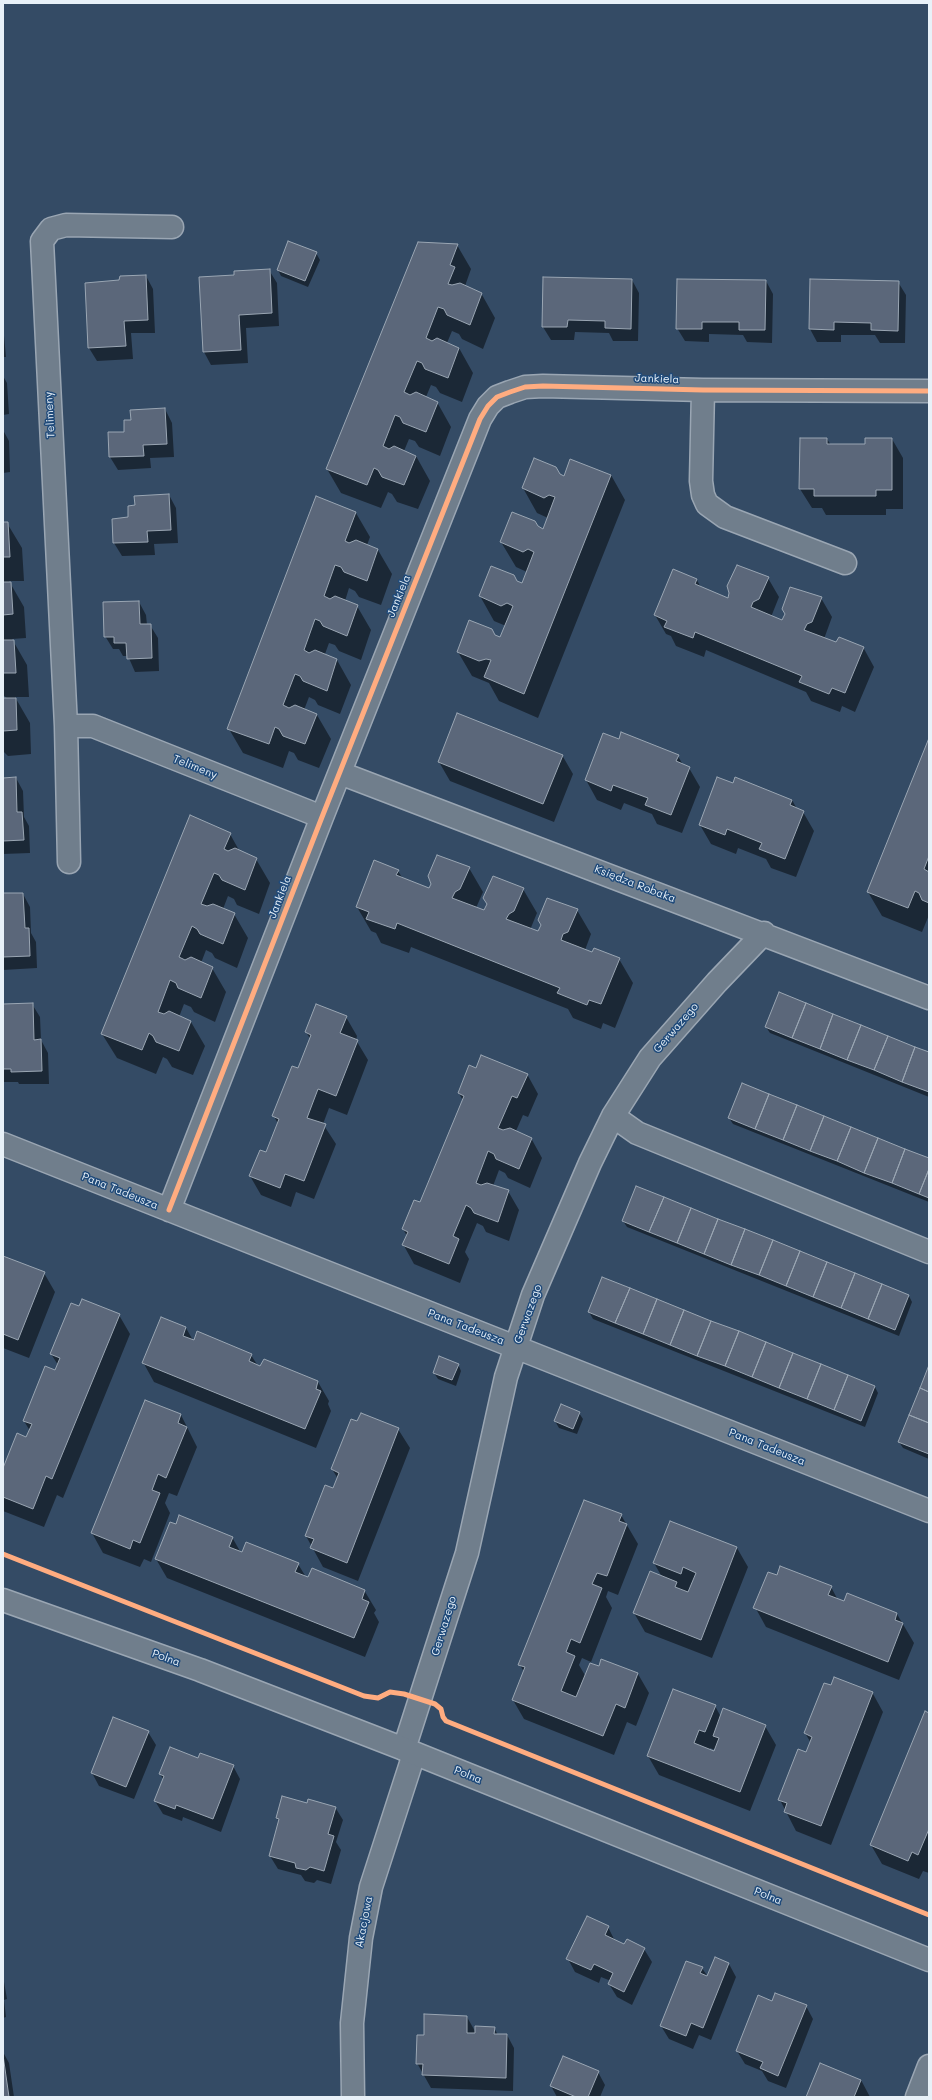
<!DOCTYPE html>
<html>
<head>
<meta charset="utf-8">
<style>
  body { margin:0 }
  #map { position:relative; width:932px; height:2100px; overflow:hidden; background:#344b65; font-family:Mali,sans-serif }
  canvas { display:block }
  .frame { position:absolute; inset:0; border:4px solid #e8f1f8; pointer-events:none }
</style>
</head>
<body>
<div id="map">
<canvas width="932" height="2100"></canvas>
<div class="frame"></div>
</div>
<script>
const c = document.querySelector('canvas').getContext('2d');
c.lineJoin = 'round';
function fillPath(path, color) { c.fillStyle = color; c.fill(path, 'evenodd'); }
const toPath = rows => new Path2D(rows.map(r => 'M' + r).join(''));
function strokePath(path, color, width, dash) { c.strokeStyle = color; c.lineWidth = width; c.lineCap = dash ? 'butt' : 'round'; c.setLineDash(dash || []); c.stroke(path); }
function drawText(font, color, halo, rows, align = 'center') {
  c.font = font + ' Mali,sans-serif'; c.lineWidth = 3; c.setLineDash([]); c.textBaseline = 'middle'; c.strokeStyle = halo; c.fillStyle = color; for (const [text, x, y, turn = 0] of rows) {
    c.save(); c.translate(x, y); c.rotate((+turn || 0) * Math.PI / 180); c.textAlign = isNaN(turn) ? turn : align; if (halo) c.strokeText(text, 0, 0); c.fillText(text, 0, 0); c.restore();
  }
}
const shadow = toPath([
  [457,245,471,269,465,286,481,293,495,318,483,349,462,339,459,334,452,331,447,343,459,348,473,373,462,402,440,393,436,387,431,385,426,397,437,402,451,427,440,456,419,447,415,441,409,439,404,451,416,456,430,481,418,509,397,502,392,494,388,492,381,508,341,493,327,469],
  [316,253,320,260,308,287,281,276,278,270],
  [269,270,277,283,279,326,246,328,248,363,211,365,204,352,235,276],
  [146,276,153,289,155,333,131,333,133,359,97,361,89,348,120,281],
  [632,280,639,293,638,341,613,341,609,333,575,332,574,340,551,340,543,327],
  [766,281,773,294,772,343,747,342,743,335,709,334,709,342,685,341,677,328],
  [898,282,906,295,905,343,880,343,875,335,841,335,841,342,817,342,810,329],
  [3,324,3,325,6,357,3,357],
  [3,376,7,383,9,414,3,415],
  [165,409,172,423,174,457,150,458,151,468,118,470,110,457,132,420],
  [3,430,9,441,10,472,3,473],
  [827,439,831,445,866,445,892,439,903,458,903,509,886,509,886,515,826,515,822,508,812,508,800,489],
  [560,475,565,477,611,475,625,500,538,718,499,701,489,683,472,676,458,652,495,636,501,638,506,626,494,621,480,596,516,582,522,584,527,572,516,567,501,542,537,527,544,530,548,518,537,513,523,488],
  [169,495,176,508,178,543,154,544,155,555,122,556,114,543,136,506],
  [316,497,356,513,370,537,367,545,378,550,392,574,381,605,359,597,355,591,349,588,345,601,357,606,371,630,361,660,339,651,335,645,329,643,325,654,337,660,351,685,340,714,318,705,315,700,309,697,304,710,317,715,331,739,319,768,298,760,294,753,289,751,283,768,243,753,229,729],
  [3,523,7,523,22,548,24,581,9,581,24,607,26,638,12,639,27,665,29,697,15,697,30,723,31,754,8,756,3,751,3,699,8,699,3,695,3,641,5,641,3,639],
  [768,578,779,597,771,617,782,621,821,598,832,617,824,639,836,644,863,647,874,667,855,712,842,706,840,712,811,701,806,692,706,650,704,657,676,646,671,636,666,634,655,615,697,580,701,588,728,599],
  [139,602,146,615,147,625,150,625,158,638,159,671,135,672,128,656,123,656,119,649,113,649,105,636],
  [604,734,678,756,683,765,689,768,700,787,682,833,657,824,652,814,624,803,621,810,597,800,586,780],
  [929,743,929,915,922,932,882,916,868,892],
  [562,755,573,774,554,822,450,781,439,762],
  [16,778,23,791,24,817,29,826,30,853,3,854,3,779],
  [733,784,792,800,797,809,803,812,814,831,796,877,771,868,766,859,738,848,736,854,711,844,700,825],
  [230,834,240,852,256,859,270,883,259,914,237,905,234,899,228,896,223,909,234,914,248,938,237,968,215,958,212,953,206,950,201,963,212,968,226,992,215,1022,194,1012,191,1007,184,1004,179,1017,191,1022,205,1046,193,1075,172,1067,167,1059,163,1057,156,1074,117,1058,102,1034],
  [469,868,483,892,476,908,484,911,523,889,537,913,530,930,538,933,577,910,591,934,585,950,619,959,633,983,615,1028,603,1023,601,1029,573,1018,568,1009,411,947,409,953,381,943,376,933,371,931,357,907,398,871,403,879,430,890],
  [3,894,23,894,30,907,31,933,36,942,37,968,3,970],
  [32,1004,40,1017,41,1040,48,1053,49,1084,19,1084,18,1082,3,1082,3,1005],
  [346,1017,357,1036,356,1040,368,1060,347,1115,329,1108,323,1124,336,1144,314,1199,296,1192,291,1207,261,1195,250,1176,266,1154,278,1124,274,1116,299,1070,311,1040,306,1032],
  [766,1027,929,1053,929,1097,770,1033],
  [476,1069,527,1074,538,1094,528,1117,523,1115,516,1131,531,1138,542,1158,530,1188,508,1178,505,1173,499,1170,493,1186,508,1191,519,1210,509,1241,486,1232,483,1226,477,1223,465,1252,469,1259,460,1283,414,1264,403,1244,407,1236,403,1229,420,1203,463,1101,459,1093],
  [729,1118,929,1159,929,1202,733,1124],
  [623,1221,909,1296,912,1302,899,1336,627,1227],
  [3,1257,44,1273,55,1292,29,1358,3,1348],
  [80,1307,119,1315,130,1334,63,1498,57,1495,44,1527,3,1511,3,1469,27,1438,30,1431,24,1421,55,1371,58,1365,51,1354],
  [589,1312,875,1387,878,1393,865,1427,593,1319],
  [186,1328,194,1342,251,1355,258,1366,261,1368,264,1360,318,1382,329,1401,328,1404,331,1411,316,1448,154,1382,143,1362],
  [458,1364,461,1371,456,1386,438,1379,434,1373],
  [929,1367,929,1459,903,1448,899,1442],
  [145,1401,181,1415,197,1447,177,1496,169,1493,165,1503,170,1513,151,1562,144,1559,140,1567,103,1553,92,1533],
  [579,1413,583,1419,577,1434,559,1428,555,1421],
  [398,1429,410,1448,358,1581,323,1567,306,1536,334,1489,338,1479,332,1469],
  [585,1501,621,1515,638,1544,618,1595,608,1591,606,1597,612,1608,591,1662,582,1658,579,1665,586,1677,599,1667,602,1660,638,1674,649,1693,636,1726,627,1722,614,1755,524,1719,513,1700,524,1672,520,1665],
  [232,1537,241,1553,298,1564,306,1577,364,1590,376,1610,374,1613,379,1622,365,1657,167,1578,156,1559],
  [737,1548,748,1567,712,1658,645,1632,634,1613,662,1577,654,1563],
  [778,1576,831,1587,838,1600,897,1614,914,1643,899,1680,766,1627,755,1607],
  [872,1692,883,1712,831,1845,796,1831,780,1800,811,1743,805,1733],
  [715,1706,721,1717,765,1726,776,1745,750,1811,659,1775,648,1756],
  [710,1748,715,1750,714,1752,710,1750],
  [929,1714,929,1873,923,1871,919,1879,882,1864,871,1845],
  [148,1732,156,1745,134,1799,99,1786,92,1773],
  [198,1759,233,1766,240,1779,221,1832,183,1817,182,1821,163,1814,155,1801,163,1779,160,1774],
  [308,1804,335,1807,343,1820,336,1842,341,1850,331,1884,317,1880,314,1883,305,1881,301,1875,278,1869,270,1856,279,1823,277,1818],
  [608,1927,615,1941,625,1945,644,1949,652,1962,632,2005,617,1997,609,1984,611,1981,601,1977,599,1983,575,1972,568,1959],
  [715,1959,729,1964,736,1977,711,2040,699,2035,693,2049,669,2039,661,2026,702,1968,708,1977],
  [3,1976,7,1999,4,2000,6,2017,3,2018],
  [772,2002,806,2006,813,2019,786,2088,768,2081,762,2071,745,2064,737,2051],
  [467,2017,476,2033,494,2028,498,2035,507,2035,514,2048,513,2091,431,2088,417,2063,424,2036],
  [3,2052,9,2063,14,2097,3,2097],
  [598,2072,605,2085,600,2097,557,2097,551,2086],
  [861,2080,870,2097,807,2097]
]);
const building = toPath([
  [288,241,317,252,305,281,277,270,288,241],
  [418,242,458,244,450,265,455,267,448,284,452,285,460,283,482,293,470,325,447,315,444,309,438,307,426,338,432,341,437,338,459,348,448,378,425,369,422,363,417,361,404,392,410,395,416,392,438,402,426,432,403,423,400,417,395,415,383,446,389,449,394,446,416,456,404,485,382,477,378,470,374,468,367,485,326,469,418,242],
  [270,269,272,313,239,315,241,350,203,352,199,277,234,275,234,271,270,269],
  [146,275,148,320,124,321,126,346,88,348,85,283,119,280,120,276,146,275],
  [543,277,632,279,631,329,605,328,605,321,568,320,567,327,542,327,543,277],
  [677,279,766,280,765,330,739,330,739,322,702,322,702,329,676,329,677,279],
  [810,279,899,281,898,331,871,330,871,323,834,322,834,330,809,329,810,279],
  [165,408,167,444,143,445,144,456,109,457,108,432,124,432,124,420,131,420,130,410,165,408],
  [800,438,827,438,827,444,865,444,865,438,892,438,892,490,876,490,876,496,814,496,814,489,799,489,800,438],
  [534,458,556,467,560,474,564,476,570,459,611,475,524,694,484,677,491,660,486,659,479,661,457,652,469,620,492,629,495,635,500,637,513,606,507,603,501,606,479,596,491,566,514,575,517,581,522,583,534,552,528,549,523,552,500,542,512,512,535,521,538,526,543,529,555,497,549,495,544,498,522,488,534,458],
  [169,494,171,530,147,531,148,542,113,543,112,519,128,517,128,506,135,505,134,496,169,494],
  [316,496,356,512,345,541,349,543,356,540,378,549,367,581,344,572,341,567,335,565,324,596,330,599,335,596,358,605,347,636,323,626,320,621,315,619,304,650,309,653,315,650,337,659,327,691,303,681,300,676,295,674,283,705,289,708,295,705,317,714,305,744,283,736,279,729,275,727,269,744,227,729,316,496],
  [3,522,8,522,10,557,3,557,3,522],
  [737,565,769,577,759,599,753,602,751,607,782,620,785,614,782,609,790,587,822,597,812,622,807,624,804,630,836,642,839,637,864,647,845,693,832,688,829,694,799,682,802,676,695,632,693,638,664,627,667,621,654,615,673,569,697,579,695,584,728,598,729,593,727,586,737,565],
  [3,582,11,582,13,614,3,615,3,582],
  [139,601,140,624,151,624,152,658,127,659,126,643,114,643,114,637,104,637,103,602,139,601],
  [3,640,14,640,16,673,3,673,3,640],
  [3,698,16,698,17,730,3,731,3,698],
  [457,713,563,755,543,804,438,762,457,713],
  [621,732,679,755,676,761,690,767,671,815,645,805,648,798,613,785,611,791,585,780,603,733,619,739,621,732],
  [929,738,929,856,924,869,929,872,929,903,922,900,919,893,915,891,908,908,867,892,929,738],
  [16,777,17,812,22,812,24,840,3,841,3,778,16,777],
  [717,777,733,783,735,777,792,800,790,805,804,811,785,859,759,849,762,843,727,829,725,835,699,825,717,777],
  [190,815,231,833,224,849,228,851,235,848,257,858,245,890,222,880,219,875,214,873,201,904,207,906,213,904,235,913,223,944,200,934,197,929,192,926,179,957,185,960,191,957,213,967,201,998,178,988,176,983,170,980,158,1012,164,1014,169,1011,191,1021,179,1051,156,1042,153,1036,149,1033,142,1050,101,1034,190,815],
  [437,855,470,867,460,889,455,892,452,898,484,910,487,904,483,898,493,876,524,888,514,911,509,914,506,919,538,931,541,925,538,920,547,898,578,909,568,932,563,934,561,940,592,952,594,948,620,958,601,1004,589,1000,587,1005,557,993,560,988,397,923,395,929,366,919,369,912,356,907,374,860,399,870,396,875,429,888,431,884,428,876,437,855],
  [3,893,23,893,25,928,29,928,30,956,3,957,3,893],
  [779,992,806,1003,792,1038,765,1027,779,992],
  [33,1003,34,1040,41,1039,42,1071,11,1072,11,1069,3,1069,3,1004,33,1003],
  [806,1003,833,1014,820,1049,792,1038,806,1003],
  [316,1004,347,1016,340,1033,358,1040,336,1096,318,1089,307,1118,326,1124,304,1181,285,1174,280,1188,249,1176,260,1150,266,1152,279,1119,272,1116,292,1066,298,1068,311,1035,305,1032,316,1004],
  [833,1014,861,1025,847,1060,820,1049,833,1014],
  [861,1025,888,1036,874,1070,847,1060,861,1025],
  [888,1036,915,1047,902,1082,874,1070,888,1036],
  [915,1047,929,1052,929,1092,902,1082,915,1047],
  [481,1055,528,1074,517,1098,512,1096,498,1128,503,1130,510,1128,532,1138,519,1169,496,1159,494,1154,488,1151,476,1183,481,1185,487,1183,509,1190,498,1222,474,1213,471,1208,466,1205,453,1236,459,1239,449,1264,402,1245,408,1232,402,1229,414,1200,420,1202,464,1096,458,1093,469,1065,476,1068,481,1055],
  [742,1083,769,1094,755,1129,728,1118,742,1083],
  [769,1094,797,1105,783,1140,755,1129,769,1094],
  [797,1105,824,1116,810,1151,783,1140,797,1105],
  [824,1116,851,1127,837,1161,810,1151,824,1116],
  [851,1127,878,1138,864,1173,837,1161,851,1127],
  [878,1138,905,1149,892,1183,864,1173,878,1138],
  [905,1149,929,1158,929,1169,919,1194,892,1183,905,1149],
  [929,1169,929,1198,919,1194,929,1169],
  [636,1186,664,1197,649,1232,622,1221,636,1186],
  [664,1197,691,1208,677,1243,649,1232,664,1197],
  [691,1208,718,1219,704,1254,677,1243,691,1208],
  [718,1219,745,1229,731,1265,704,1254,718,1219],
  [745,1229,773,1240,759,1275,731,1265,745,1229],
  [773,1240,800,1251,786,1286,759,1275,773,1240],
  [800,1251,827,1262,813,1297,786,1286,800,1251],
  [3,1256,45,1272,18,1340,3,1334,3,1256],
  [827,1262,855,1273,841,1308,813,1297,827,1262],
  [855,1273,882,1284,868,1319,841,1308,855,1273],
  [602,1277,630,1288,615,1323,588,1312,602,1277],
  [882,1284,909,1295,895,1330,868,1319,882,1284],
  [630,1288,657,1299,643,1334,615,1323,630,1288],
  [82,1299,120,1314,52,1479,46,1476,33,1509,3,1497,3,1468,17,1433,26,1437,32,1424,23,1421,45,1366,55,1370,60,1358,50,1354,71,1303,79,1306,82,1299],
  [657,1299,684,1310,670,1345,643,1334,657,1299],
  [684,1310,711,1321,697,1356,670,1345,684,1310],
  [161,1317,186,1327,183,1336,194,1340,197,1331,252,1354,249,1361,260,1366,264,1359,318,1381,316,1389,321,1391,305,1429,142,1363,161,1317],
  [711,1321,739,1331,725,1366,697,1356,711,1321],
  [739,1331,766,1342,752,1377,725,1366,739,1331],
  [766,1342,793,1353,779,1388,752,1377,766,1342],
  [793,1353,821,1364,807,1399,779,1388,793,1353],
  [439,1356,459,1364,452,1380,433,1373,439,1356],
  [821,1364,848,1375,834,1410,807,1399,821,1364],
  [929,1365,929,1392,920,1388,929,1365],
  [848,1375,875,1386,861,1421,834,1410,848,1375],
  [920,1388,929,1392,929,1423,909,1415,920,1388],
  [145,1400,181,1414,178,1423,187,1427,166,1478,158,1474,152,1490,160,1493,140,1543,133,1540,130,1549,91,1533,145,1400],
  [561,1404,580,1412,573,1429,554,1421,561,1404],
  [361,1413,399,1428,347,1563,310,1548,314,1539,305,1536,325,1485,333,1488,339,1473,331,1469,351,1419,357,1421,361,1413],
  [909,1415,929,1423,929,1454,898,1442,909,1415],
  [584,1500,622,1514,619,1521,627,1524,607,1576,597,1573,592,1584,602,1588,580,1643,571,1639,566,1652,575,1656,561,1691,576,1697,590,1663,599,1666,601,1659,638,1673,625,1708,616,1704,603,1736,512,1700,525,1667,518,1665,584,1500],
  [179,1515,233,1537,229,1547,242,1552,246,1542,299,1563,295,1572,308,1577,312,1568,365,1590,362,1599,369,1602,354,1638,155,1559,170,1522,176,1524,179,1515],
  [670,1521,737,1547,701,1640,633,1613,650,1571,677,1582,675,1587,688,1592,696,1573,683,1567,681,1574,653,1563,670,1521],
  [780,1566,832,1586,828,1595,844,1601,847,1593,897,1613,895,1620,903,1623,888,1662,753,1608,768,1572,777,1575,780,1566],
  [834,1677,873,1692,821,1826,784,1812,787,1803,778,1800,798,1749,806,1752,812,1737,804,1733,824,1683,831,1685,834,1677],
  [673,1689,716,1705,705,1732,699,1730,694,1743,714,1751,719,1738,713,1736,723,1708,766,1725,740,1792,647,1756,673,1689],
  [925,1711,929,1713,929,1829,918,1855,912,1852,908,1861,870,1845,925,1711],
  [113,1717,149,1731,126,1787,91,1773,113,1717],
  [170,1747,198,1758,200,1753,234,1765,213,1819,176,1805,175,1809,154,1801,164,1776,159,1774,170,1747],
  [282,1796,307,1803,308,1799,336,1807,328,1834,334,1836,324,1871,310,1867,306,1870,296,1868,295,1863,269,1856,279,1819,276,1818,282,1796],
  [587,1916,609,1926,605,1935,624,1944,627,1939,645,1948,624,1992,608,1984,613,1973,594,1964,591,1970,566,1959,587,1916],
  [715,1957,729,1963,703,2028,691,2023,686,2036,660,2026,686,1961,703,1967,700,1973,707,1976,715,1957],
  [775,1993,807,2005,778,2076,760,2068,763,2062,736,2051,758,1995,772,2001,775,1993],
  [424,2014,467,2016,467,2033,475,2033,475,2026,495,2027,494,2034,507,2034,506,2078,422,2075,423,2064,416,2064,417,2035,424,2035,424,2014],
  [3,2055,9,2097,3,2097,3,2055],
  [563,2056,599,2071,588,2097,576,2097,550,2086,563,2056],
  [820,2063,861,2080,854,2097,806,2097,820,2063]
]);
const minor = toPath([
  [703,390,701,481,703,495,707,504,725,517,845,563],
  [66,726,93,726,322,817],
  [340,773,929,998],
  [69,862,66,726,42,241,51,229,66,225,172,227],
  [613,1116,637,1133,929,1252],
  [3,1144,929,1511],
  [169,1210,322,817,480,419,488,406,497,397,510,392,525,387,543,386,703,390,929,391],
  [404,1749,467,1553,506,1377,533,1295,590,1163,613,1116,650,1058,717,982,764,933],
  [353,2097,352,2023,361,1938,371,1887,414,1754],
  [917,2097,929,2066]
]);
const tertiary = toPath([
  [3,1600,200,1670,404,1749,929,1960]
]);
const cycleway = toPath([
  [169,1210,322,817,480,419,488,406,497,397,510,392,525,387,543,386,703,390,929,391],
  [3,1554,364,1696,378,1698,390,1692,404,1694,435,1704,441,1709,443,1717,446,1721,929,1915]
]);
const streetNames = [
  ["Jankiela",657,379,2],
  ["Telimeny",50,415,-93],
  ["Jankiela",399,596,-68],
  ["Telimeny",195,767,22],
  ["Księdza Robaka",635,884,21],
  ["Jankiela",280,897,-69],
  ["Gerwazego",676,1028,-49],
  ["Pana Tadeusza",120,1191,22],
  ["Gerwazego",528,1314,-70],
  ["Pana Tadeusza",466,1327,21],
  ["Pana Tadeusza",767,1447,22],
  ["Gerwazego",444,1626,-73],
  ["Polna",166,1658,20],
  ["Polna",468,1775,22],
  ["Polna",768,1896,22],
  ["Akacjowa",364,1922,-79]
];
fillPath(shadow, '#0007');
fillPath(building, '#5b677a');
strokePath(building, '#9aa6b3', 1);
strokePath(minor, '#9aa6b3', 25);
strokePath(tertiary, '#9aa6b3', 25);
strokePath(minor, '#707e8c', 22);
strokePath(tertiary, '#707e8c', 22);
strokePath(cycleway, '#ffac80', 5);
drawText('11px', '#e8f1f8', '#1f4a7a', streetNames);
</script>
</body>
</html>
